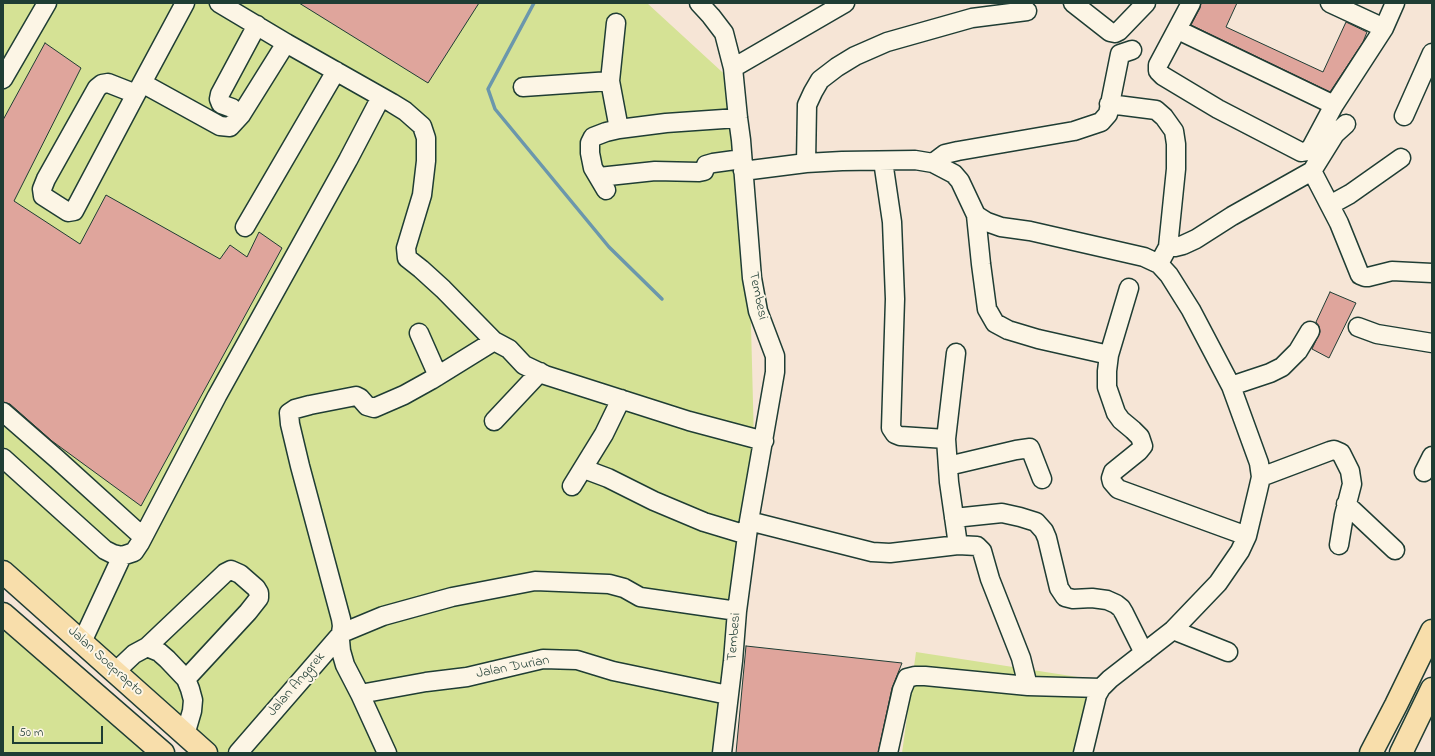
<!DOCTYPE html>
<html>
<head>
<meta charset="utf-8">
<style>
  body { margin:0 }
  #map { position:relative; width:1435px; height:756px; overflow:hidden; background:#f6e5d6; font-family:"Indie Flower",sans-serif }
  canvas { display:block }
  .frame { position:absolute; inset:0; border:4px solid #1f3d34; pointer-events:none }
  .scale { position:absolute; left:12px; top:726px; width:91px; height:18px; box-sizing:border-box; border:2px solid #1f3d34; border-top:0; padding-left:5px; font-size:12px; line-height:14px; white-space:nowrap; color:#1f3d34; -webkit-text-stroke:3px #fcf5e5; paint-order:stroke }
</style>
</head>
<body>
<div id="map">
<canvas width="1435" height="756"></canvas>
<div class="frame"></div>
<div class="scale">50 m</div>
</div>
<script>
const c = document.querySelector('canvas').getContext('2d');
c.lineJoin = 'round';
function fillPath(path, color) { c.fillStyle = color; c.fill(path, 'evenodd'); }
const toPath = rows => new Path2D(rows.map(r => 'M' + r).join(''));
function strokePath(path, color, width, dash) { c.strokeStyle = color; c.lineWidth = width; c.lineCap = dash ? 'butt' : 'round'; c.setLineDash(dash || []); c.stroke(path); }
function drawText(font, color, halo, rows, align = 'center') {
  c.font = font + ' "Indie Flower",sans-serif'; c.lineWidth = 4; c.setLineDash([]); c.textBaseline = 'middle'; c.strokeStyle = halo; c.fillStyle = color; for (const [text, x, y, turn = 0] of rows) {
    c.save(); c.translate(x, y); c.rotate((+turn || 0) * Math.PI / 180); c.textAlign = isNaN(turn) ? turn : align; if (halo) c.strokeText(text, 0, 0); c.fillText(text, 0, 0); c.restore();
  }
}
const green = toPath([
  [3,3,647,3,745,93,756,519,723,753,219,753,3,564],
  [3,601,175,753,3,753],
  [916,652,1097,680,1081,753,902,753]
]);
const stream = toPath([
  [534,3,488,89,495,109,609,247,662,299]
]);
const building = toPath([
  [299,3,479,3,428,83,299,3],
  [1201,3,1237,3,1226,27,1323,72,1346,22,1367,32,1363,42,1330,92,1191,25,1200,8,1201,3],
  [45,43,81,68,14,201,80,244,106,195,220,259,230,245,247,257,259,232,282,248,141,506,52,441,10,404,3,402,3,120,45,43],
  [1330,292,1356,303,1329,358,1312,349,1320,332,1319,326,1316,322,1330,292],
  [746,646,902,663,892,688,878,753,736,753,746,646]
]);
const minor = toPath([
  [219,3,286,43,392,103,405,111,422,126,426,138,426,161,422,195,406,248,407,258,421,269,443,289,494,341,509,349,524,365,545,375,689,421,764,441],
  [699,3,711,16,724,33,733,68,738,118,741,140,752,278,758,311,775,356,775,372,749,521,737,611,733,661,722,753],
  [1073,3,1110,32,1115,33,1119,31,1146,3],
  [1191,3,1158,65,1158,71,1163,76,1218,109,1301,152,1307,151,1311,148,1334,105,1384,28,1395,3],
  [1330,3,1384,28],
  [616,23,610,81,619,129],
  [257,25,220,94,219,99,221,104,232,108,241,115,286,43],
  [1178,30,1334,105],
  [733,68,845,3],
  [3,79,47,3],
  [142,83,220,126,230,127,241,115],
  [523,87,610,81],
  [136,94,108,83,102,84,97,88,46,179,42,189,43,196,68,212,74,211,136,94,142,83,185,3],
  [1109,104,1156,110,1164,117,1174,131,1176,144,1176,169,1168,247,1162,258],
  [1404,116,1432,53],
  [806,163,807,105,813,92,820,80,837,67,855,56,887,42,972,18,1027,11],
  [933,163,945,154,958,151,1074,131,1101,122,1108,114,1120,54,1132,50],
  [743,171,806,163,842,161,915,160,933,163,954,174,960,181,976,215,987,222,1001,227,1030,231,1144,257,1159,264,1169,275,1191,310,1231,386,1259,463,1261,477,1258,490,1247,536,1240,551,1218,583,1173,630,1110,679,1101,688,1097,695,1083,753],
  [1312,171,1335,134,1346,124],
  [599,177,655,171,699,172,704,171,706,165,713,163,742,159],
  [606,190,593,168,590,153,590,143,593,137,606,132,619,129,666,123,738,118],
  [1330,205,1350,194,1401,158],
  [976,215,981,264,987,309,995,323,1008,330,1038,339,1109,355],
  [245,227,336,71],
  [1168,247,1175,247,1183,245,1196,239,1232,216,1312,171,1339,223,1360,275,1365,277,1368,277,1392,271,1432,273],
  [1129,288,1109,355,1107,371,1107,387,1116,413,1121,420,1133,430,1140,437,1143,446,1139,451,1113,472,1111,478,1112,482,1118,489,1247,536],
  [1358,327,1377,334,1432,343],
  [419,333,438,376],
  [494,341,431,380,404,395,374,408,367,406,360,398,356,396,310,405,295,409,289,413,290,424,300,466,341,619,342,626,340,640,341,651,345,665,360,694,426,682,467,677,543,659,577,660,613,671,728,695],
  [1231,386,1270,373,1282,367,1298,351,1310,331],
  [3,412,57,459,143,537],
  [494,421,540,372],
  [946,439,956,353],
  [3,458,105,550,113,554,122,556,134,552,140,543,217,396,348,160,381,97],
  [948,466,1016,450,1030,448,1042,479],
  [584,469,608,478,654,501,704,522,747,535],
  [1424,472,1432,456],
  [1261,477,1330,451,1334,450,1341,453,1350,471,1352,484,1344,515,1339,545],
  [572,486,604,434,621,399],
  [1346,504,1395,550],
  [954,518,1002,513,1020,517,1036,522,1044,531,1047,538,1059,588,1065,597,1073,599,1092,598,1107,600,1116,604,1121,608,1124,613,1144,653],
  [749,521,872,552,890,553,958,545,949,482,946,439,900,436,895,434,891,428,895,299,892,222,883,161],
  [958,545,977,546,982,551,990,579,1021,658,1028,686,1101,688],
  [1173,630,1228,652],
  [82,642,122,556],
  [147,647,225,573,231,570,240,574,256,588,259,593,259,598,248,612,186,679],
  [115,672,134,654,147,647,159,652,167,659,186,679,190,689,193,700,192,711,185,735],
  [360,694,387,753],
  [238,753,342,633,383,616,452,597,535,581,609,584,624,588,640,597,737,611],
  [888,753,902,690,907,678,915,676,925,676,1028,686]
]);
const highway = toPath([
  [3,572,206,753],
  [3,614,163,753],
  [1371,753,1396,705,1432,631],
  [1401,753,1432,689]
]);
const streetNames = [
  ["Tembesi",757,296,78],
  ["Tembesi",735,637,-85],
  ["Jalan Soeprapto",105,662,42],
  ["Jalan Durian",513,668,-11],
  ["Jalan Anggrek",297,685,-49]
];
fillPath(green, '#d5e295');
strokePath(stream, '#6b97ac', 3.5);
fillPath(building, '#dfa59c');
strokePath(building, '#1f3d34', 1);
strokePath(minor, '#1f3d34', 21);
strokePath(highway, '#1f3d34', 25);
strokePath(minor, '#fcf5e5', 18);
strokePath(highway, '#f8deab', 22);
drawText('14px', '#1f3d34', '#fcf5e5', streetNames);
</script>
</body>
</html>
